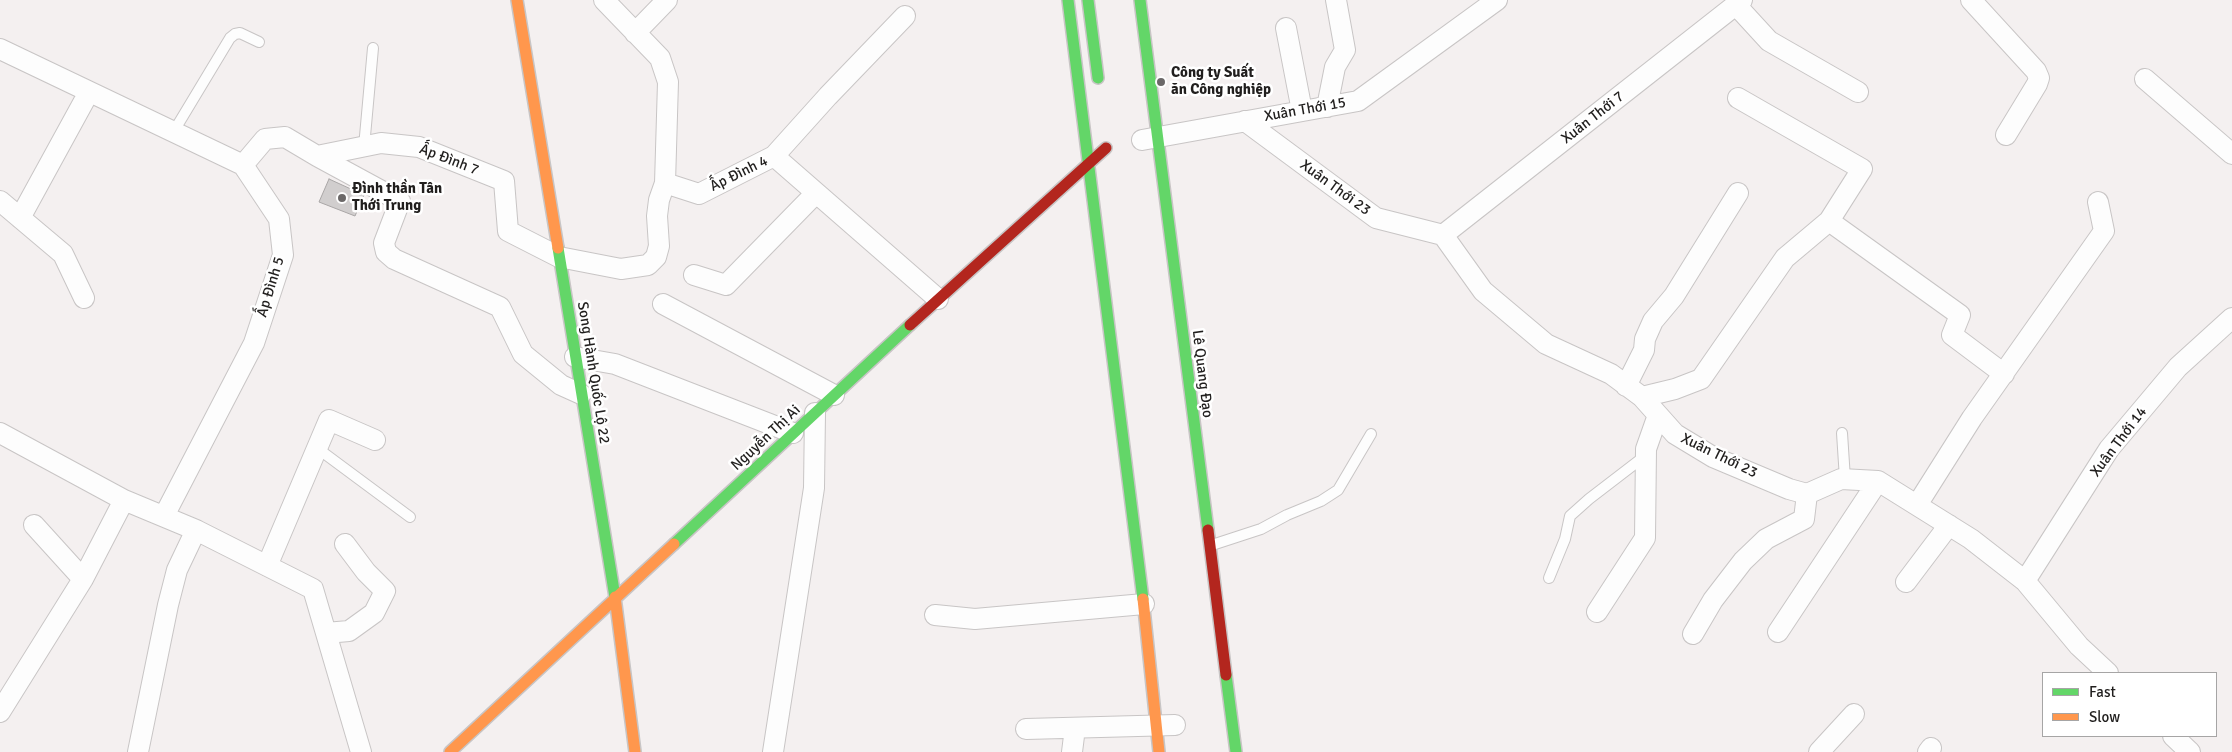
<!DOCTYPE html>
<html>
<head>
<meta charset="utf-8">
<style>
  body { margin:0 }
  #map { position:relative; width:2232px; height:752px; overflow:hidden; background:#f4f0f0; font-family:Signika,sans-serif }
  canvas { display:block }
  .legend { position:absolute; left:2042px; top:672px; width:175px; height:65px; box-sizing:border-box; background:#fff; border:1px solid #a6a5a5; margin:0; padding:6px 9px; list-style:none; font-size:15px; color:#211f1e }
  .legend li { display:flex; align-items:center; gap:10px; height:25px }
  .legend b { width:25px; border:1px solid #a6a5a5 }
</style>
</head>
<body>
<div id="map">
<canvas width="2232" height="752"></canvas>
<ul class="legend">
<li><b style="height:6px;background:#63d668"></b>Fast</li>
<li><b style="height:6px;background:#ff974d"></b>Slow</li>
</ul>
</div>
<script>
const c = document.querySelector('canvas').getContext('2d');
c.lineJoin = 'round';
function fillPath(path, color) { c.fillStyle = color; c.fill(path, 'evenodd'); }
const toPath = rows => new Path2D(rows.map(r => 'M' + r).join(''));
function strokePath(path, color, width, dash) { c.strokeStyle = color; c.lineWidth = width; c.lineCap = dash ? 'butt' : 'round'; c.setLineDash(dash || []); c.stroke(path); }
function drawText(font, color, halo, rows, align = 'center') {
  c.font = font + ' Signika,sans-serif'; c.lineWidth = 5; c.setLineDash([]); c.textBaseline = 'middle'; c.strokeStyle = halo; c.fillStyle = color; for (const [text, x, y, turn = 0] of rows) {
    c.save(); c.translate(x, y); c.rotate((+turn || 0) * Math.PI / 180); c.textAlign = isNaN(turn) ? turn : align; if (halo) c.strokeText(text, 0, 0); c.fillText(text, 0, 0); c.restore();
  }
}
const building = toPath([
  [329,179,364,195,355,216,319,202,329,179]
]);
const lane = toPath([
  [174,131,230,38,235,34,240,33,259,42],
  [364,147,373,48],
  [1842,433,1845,479],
  [317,448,410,517],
  [1212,545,1261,529,1287,515,1321,501,1338,490,1371,434],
  [1549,578,1565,539,1570,516,1589,499,1645,456]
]);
const street = toPath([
  [604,0,660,58,668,82,665,183,699,194,774,156,938,299],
  [1971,0,2036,71,2039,78,2037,84,2006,135],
  [1736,5,1769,41,1858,92],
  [1286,28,1302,111],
  [635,33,667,0],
  [0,49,243,165,279,219,283,255,254,343,164,516],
  [2145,79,2232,154],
  [1738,98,1862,169,1829,221,1960,315,1952,335,2004,374],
  [1327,107,1335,67,1345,50,1336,0],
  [1245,121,1376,218,1443,235,1483,291,1546,344,1611,374,1642,397,1675,434,1713,457,1789,489,1807,494,1841,479,1878,481,1971,539,2025,581,2079,646,2108,673],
  [1142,140,1358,101,1497,0],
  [317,156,400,201,384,243,386,252,394,259,500,307,523,354,561,385,581,394],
  [774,156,828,96,905,16],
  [243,165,265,139,285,137,317,156,381,143,419,147,504,181,508,231,559,257,621,269,648,265,656,257,659,246,657,216,659,200,665,183],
  [0,201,63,254,84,298],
  [20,218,89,92],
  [1443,235,1742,0],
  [694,275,726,285,816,193],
  [663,304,834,395],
  [575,357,615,364,793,433],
  [1626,386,1644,350,1645,339,1653,321,1674,296,1738,193],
  [1642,397,1675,389,1701,379,1785,258,1829,221],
  [0,433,124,500,83,579,0,712],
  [124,500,196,530,313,589,361,752],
  [1917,505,1972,418,2104,231,2098,202],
  [34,525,83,579],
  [267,566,329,420,375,440],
  [2025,581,2109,449,2178,367,2232,318],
  [1906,582,1949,525],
  [1597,612,1645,538,1646,449,1658,415],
  [935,615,975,619,1144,604],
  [1778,632,1878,481],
  [326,633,349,631,374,613,385,591,366,572,345,544],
  [1693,634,1713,600,1743,561,1766,539,1804,519,1807,494],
  [1026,729,1175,725],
  [2173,736,2190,752],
  [138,752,168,605,177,570,196,530],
  [773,752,814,488,815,413],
  [1072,752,1075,728],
  [1819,752,1854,714],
  [1928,752,1931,748]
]);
const fast = toPath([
  [1068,0,1143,599],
  [1088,0,1098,78],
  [1140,0,1208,530],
  [558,248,615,597],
  [674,544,910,325],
  [1226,675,1236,752]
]);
const slow = toPath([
  [517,0,558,248],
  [615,597,635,752],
  [1143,599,1159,752],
  [450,752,674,544]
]);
const jam = toPath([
  [910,325,1106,148],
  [1208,530,1226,675]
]);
const markers = [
  [1161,82,5,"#6b6868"],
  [342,198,5,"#6b6868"]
];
const poiNames = [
  ["Công ty Suất",1171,73],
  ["ăn Công nghiệp",1171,90],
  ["Đình thần Tân",352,189],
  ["Thới Trung",352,206]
];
const streetNames = [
  ["Xuân Thới 15",1305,110,-10],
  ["Xuân Thới 7",1593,118,-38],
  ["Ấp Đình 7",449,160,21],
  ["Ấp Đình 4",739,174,-26],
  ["Xuân Thới 23",1335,188,36],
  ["Ấp Đình 5",271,287,-73],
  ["Song Hành Quốc Lộ 22",593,373,81],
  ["Lê Quang Đạo",1202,374,83],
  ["Nguyễn Thị Ai",766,438,-43],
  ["Xuân Thới 14",2119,442,-53],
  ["Xuân Thới 23",1719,456,26]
];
fillPath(building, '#d1cece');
strokePath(building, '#a9a6a6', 1);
strokePath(lane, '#c8c5c5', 12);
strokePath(street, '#c8c5c5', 22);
strokePath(fast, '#c8c5c5', 14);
strokePath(slow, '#c8c5c5', 14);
strokePath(jam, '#c8c5c5', 14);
strokePath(lane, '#fdfdfd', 10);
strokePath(street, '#fdfdfd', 20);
strokePath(fast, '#63d668', 11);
strokePath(slow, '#ff974d', 11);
strokePath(jam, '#b3261e', 11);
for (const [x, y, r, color] of markers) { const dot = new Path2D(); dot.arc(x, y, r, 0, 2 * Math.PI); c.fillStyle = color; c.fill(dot); strokePath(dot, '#fff', 2); }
drawText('bold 15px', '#211f1e', '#fff', poiNames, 'left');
drawText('15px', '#211f1e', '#fff', streetNames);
</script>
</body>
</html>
